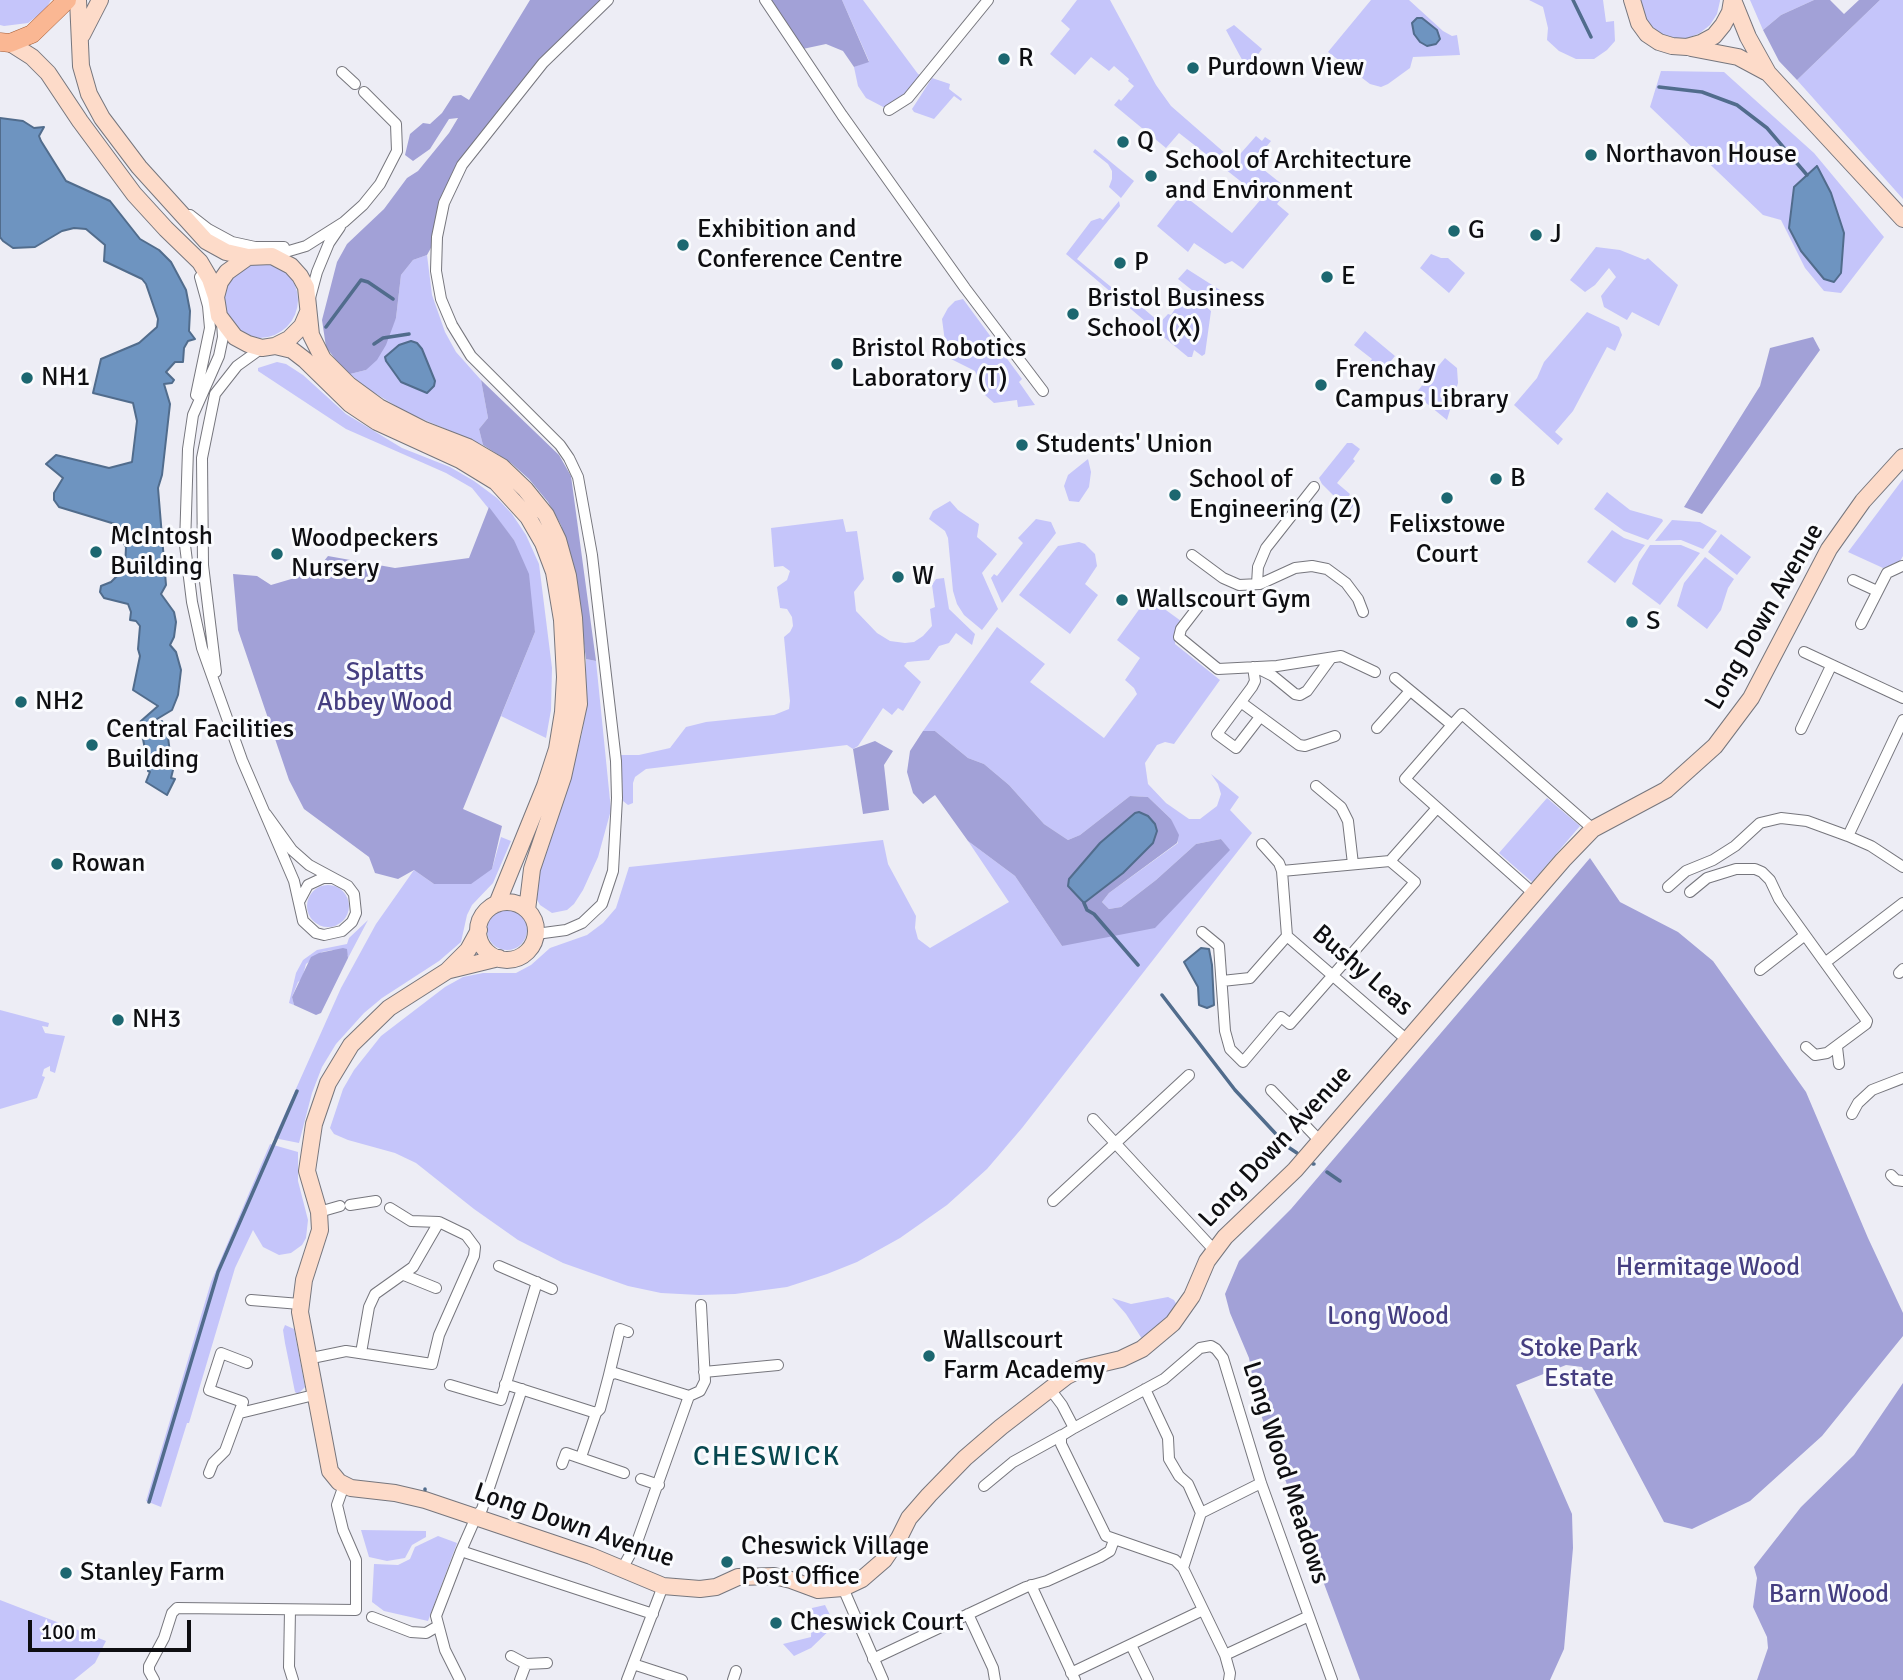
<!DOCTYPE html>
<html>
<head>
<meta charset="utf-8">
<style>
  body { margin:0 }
  #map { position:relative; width:1903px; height:1680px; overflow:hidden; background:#ededf5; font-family:Signika,sans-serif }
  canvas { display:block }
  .scale { position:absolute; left:28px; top:1620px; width:163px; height:32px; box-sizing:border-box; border:4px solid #0e0e11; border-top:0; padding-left:9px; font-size:21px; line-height:24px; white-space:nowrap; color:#0e0e11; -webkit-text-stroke:5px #fafbfe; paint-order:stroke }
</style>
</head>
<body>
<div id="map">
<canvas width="1903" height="1680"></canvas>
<div class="scale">100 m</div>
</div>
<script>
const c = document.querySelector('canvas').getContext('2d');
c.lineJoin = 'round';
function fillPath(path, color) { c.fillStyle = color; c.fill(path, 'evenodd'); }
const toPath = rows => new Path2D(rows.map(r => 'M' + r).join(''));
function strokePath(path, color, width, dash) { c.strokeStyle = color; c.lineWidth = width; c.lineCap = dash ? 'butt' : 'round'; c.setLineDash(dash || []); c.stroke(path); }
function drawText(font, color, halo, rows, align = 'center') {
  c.font = font + ' Signika,sans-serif'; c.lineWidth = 6; c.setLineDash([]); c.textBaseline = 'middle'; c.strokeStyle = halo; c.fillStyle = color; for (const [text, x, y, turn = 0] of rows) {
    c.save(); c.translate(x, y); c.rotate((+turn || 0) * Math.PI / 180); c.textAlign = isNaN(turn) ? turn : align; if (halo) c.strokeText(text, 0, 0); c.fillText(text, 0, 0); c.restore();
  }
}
const green = toPath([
  [0,0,51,0,45,10,28,23,4,26,0,25],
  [842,0,863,0,918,74,925,77,889,110,866,98,858,86,854,67,869,61],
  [1077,0,1110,0,1156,85,1171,106,1234,161,1256,136,1262,141,1265,137,1271,141,1254,162,1288,189,1277,204,1289,214,1243,269,1232,261,1225,264,1194,243,1188,252,1157,226,1182,194,1232,233,1262,198,1179,133,1166,148,1114,105,1119,99,1121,101,1134,86,1128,81,1129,79,1114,66,1109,71,1091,57,1075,75,1050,54,1070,29,1061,21],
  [1371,0,1409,0,1443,31,1452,36,1457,35,1460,55,1413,57,1410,68,1388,84,1381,87,1370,84,1328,52],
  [1529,0,1603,0,1606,22,1614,21,1615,41,1607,50,1594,59,1576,59,1559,51,1547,40,1548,28,1543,7],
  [1641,0,1720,0,1720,1,1717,14,1710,25,1700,33,1688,38,1675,38,1663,35,1652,27,1644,17],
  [1750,0,1814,0,1781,15,1763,30],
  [1880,0,1903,0,1903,199,1797,80],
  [1234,25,1262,49,1247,69,1226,30],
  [1661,71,1724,72,1814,153,1884,237,1841,293,1824,291,1805,268,1781,220,1763,215,1650,107],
  [932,78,950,84,949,89,962,99,961,101,954,96,934,119,914,112,912,109],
  [1095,149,1134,181,1121,198,1109,187,1112,179,1112,171,1108,164,1093,152],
  [1119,201,1120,206,1077,259,1127,300,1130,297,1157,320,1152,327,1066,254,1091,221,1100,218,1103,220],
  [1596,247,1620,250,1645,260,1648,258,1678,285,1659,326,1632,312,1627,320,1604,307,1601,296,1616,277,1609,268,1595,285,1585,292,1570,280],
  [1431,254,1441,258,1448,258,1465,273,1449,293,1420,268],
  [427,255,432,295,445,332,456,352,481,380,488,418,479,429,483,445,406,412,368,389,350,374,366,370,396,318,401,275,413,260],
  '222 300a38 38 0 1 1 76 0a38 38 0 1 1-76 0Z',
  [1187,269,1220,290,1213,307,1178,279],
  [1187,291,1211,311,1205,354,1202,356,1194,350,1192,357,1188,357,1154,329,1168,314,1171,315],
  [963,299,1022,379,1019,382,1035,405,1018,407,1017,400,994,403,985,395,975,371,947,357,942,319,948,308,955,301],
  [1587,312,1619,327,1622,335,1615,351,1607,347,1573,411,1555,432,1563,439,1558,445,1514,405,1537,378,1544,362],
  [1365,331,1395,356,1377,378,1365,368,1372,359,1354,345],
  [1445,358,1457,368,1458,383,1447,420,1415,394],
  [277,362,286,364,303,375,346,414,402,448,450,467,474,481,497,498,512,514,526,535,539,564,552,668,551,710,546,738,501,716,535,632,514,540,472,488,446,473,346,429,258,371,258,368],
  [1347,443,1352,443,1360,449,1353,459,1355,461,1337,483,1350,494,1348,498,1354,505,1349,511,1322,484,1319,478],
  [1088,459,1091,472,1089,487,1079,502,1069,501,1064,486,1068,475],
  [1903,479,1903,556,1899,563,1883,568,1848,552],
  [1607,492,1630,510,1662,519,1663,521,1648,540,1624,531,1594,509],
  [950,501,958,510,979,524,977,537,997,554,982,573,998,609,982,630,964,615,957,604,953,591,948,538,945,531,929,519,933,511],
  [843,519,846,532,857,531,864,579,854,592,856,611,877,633,890,641,905,643,914,642,923,636,932,626,930,609,935,607,932,585,936,579,944,578,949,609,975,634,972,645,956,633,949,643,939,646,929,660,907,662,904,666,921,682,903,711,898,708,892,715,883,708,858,746,853,749,847,745,646,769,635,777,633,783,633,803,628,805,623,801,621,755,639,755,670,748,686,727,706,722,774,715,789,709,790,701,784,637,790,632,793,626,792,617,787,609,780,608,777,587,787,580,790,571,783,566,774,567,771,528],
  [1036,519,1051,522,1056,533,1002,603,991,578,994,574,997,576,1023,543,1018,538],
  [1672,520,1700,522,1717,531,1703,549,1681,540,1655,541],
  [1612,530,1624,538,1645,545,1615,583,1587,562],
  [1721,534,1751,557,1737,575,1708,552],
  [1079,542,1085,544,1095,554,1097,566,1085,584,1098,595,1070,634,1019,595,1058,546],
  [1650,545,1681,545,1700,553,1660,605,1632,584,1639,562],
  [1705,557,1734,579,1728,588,1721,610,1707,629,1677,606,1684,583],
  [1148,597,1181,621,1175,630,1175,644,1220,680,1174,744,1165,742,1157,745,1145,763,1148,784,1166,803,1189,819,1200,819,1217,806,1221,794,1218,784,1211,774,1239,797,1230,810,1252,833,1022,1128,987,1169,947,1205,900,1238,857,1262,827,1274,787,1287,735,1294,699,1295,661,1293,628,1286,563,1263,518,1240,474,1209,416,1163,395,1153,348,1140,334,1134,330,1128,343,1089,354,1070,381,1036,445,987,463,977,483,973,516,973,531,965,550,948,587,935,603,923,616,908,629,867,883,840,888,864,916,916,915,928,918,939,930,948,1009,902,968,841,1015,876,1062,946,1229,850,1221,839,1196,844,1156,880,1121,907,1109,909,1102,902,1109,893,1178,843,1171,819,1148,797,1130,796,1080,835,1068,840,1044,824,1009,785,984,764,968,758,935,731,923,731,997,627,1045,664,1030,682,1104,738,1137,694,1134,688,1125,680,1140,658,1117,640],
  [586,659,596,661,611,810,598,857,583,890,574,904,567,910,552,913,540,905,536,898,538,888,533,887,574,764,582,733,586,709],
  [1547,798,1580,826,1532,882,1499,853],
  [501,837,511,841,493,883,472,905,467,915,461,942,439,961,382,998,364,1013,336,1044,322,1067,312,1093,299,1143,274,1138,341,988,376,924,414,870,434,884,492,869],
  '307 906a21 21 0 1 1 42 0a21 21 0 1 1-42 0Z',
  '487 930a20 20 0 1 1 40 0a20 20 0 1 1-40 0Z',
  [368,920,348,958,348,955,332,950,322,952,306,964,302,979,298,982,292,997,294,1005,289,1003,296,973,303,960,317,950,347,944,349,938],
  [0,1010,49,1023,48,1027,42,1026,45,1033,65,1036,55,1073,50,1071,50,1066,44,1069,42,1076,45,1077,37,1098,0,1109],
  [270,1144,298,1152,298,1181,308,1220,306,1238,302,1245,291,1253,279,1255,263,1247,253,1230,235,1268,189,1423,187,1423,161,1507,146,1501,211,1282],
  [1168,1297,1174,1300,1179,1309,1144,1342,1126,1314,1112,1298,1131,1304],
  [285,1325,294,1329,305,1387,298,1394,295,1392,285,1343,283,1330],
  [361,1530,426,1531,426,1537,412,1545,405,1558,387,1561,369,1557],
  [438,1536,457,1543,428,1621,384,1611,372,1602,374,1564,398,1565,410,1559,415,1547],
  [0,1600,106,1641,95,1663,74,1680,0,1680],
  [825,1605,835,1625,811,1648,794,1656,783,1644,811,1637,812,1608]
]);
const forest = toPath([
  [530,0,608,0,571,33,462,165,437,237,427,255,413,260,401,275,396,318,386,345,377,360,366,370,350,374,339,364,326,347,322,320,337,262,347,244,384,209,407,178,418,171,449,133,458,118,449,119,430,149,413,161,405,155,410,134,423,123,430,124,442,113,453,96,461,95,469,100],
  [765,0,842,0,869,62,854,67,843,51,826,44,798,50],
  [1814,0,1830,0,1844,14,1859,0,1880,0,1797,80,1779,61,1763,30,1781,15],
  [1813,337,1820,350,1702,514,1684,507,1760,386,1770,348],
  [481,380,559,455,571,476,596,661,586,659,574,569,561,525,548,502,529,479,511,463,483,445,479,429,488,418],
  [489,507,514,540,529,574,535,632,463,809,502,826,492,869,471,884,434,884,414,870,398,879,375,873,369,857,304,809,289,780,238,630,233,574,257,576,271,585,315,572,328,556,395,568,469,558],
  [923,731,935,731,968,758,984,764,1009,785,1044,824,1068,840,1080,835,1130,796,1148,797,1171,819,1179,835,1177,843,1109,893,1102,902,1109,909,1121,907,1156,880,1196,844,1221,839,1230,850,1155,928,1062,946,1015,876,968,841,935,795,923,804,913,793,907,772,910,751],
  [875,741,893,751,884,765,889,810,863,814,853,749],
  [1590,858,1620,902,1678,932,1713,961,1806,1092,1868,1238,1903,1313,1903,1336,1822,1436,1750,1501,1692,1529,1664,1522,1582,1367,1566,1365,1516,1385,1572,1514,1573,1548,1564,1649,1550,1680,1360,1680,1258,1407,1249,1358,1230,1313,1225,1294,1239,1261,1291,1209],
  [343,948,347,949,348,958,321,1013,316,1015,294,1005,292,997,311,957,319,953],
  [1903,1383,1903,1680,1757,1680,1768,1648,1767,1637,1753,1607,1757,1578,1754,1567,1801,1507,1854,1455]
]);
const water = toPath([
  [1417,18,1422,18,1437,30,1440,39,1436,44,1427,46,1420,42,1414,34,1412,23,1417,18],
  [0,118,23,121,34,128,44,127,39,136,41,141,66,181,110,201,140,239,159,250,171,262,186,290,190,311,189,331,195,339,188,341,184,348,183,362,175,362,166,372,174,380,172,383,164,384,170,404,162,475,158,488,166,585,161,594,174,612,176,622,174,637,170,645,176,652,181,670,178,695,172,710,152,722,149,728,150,730,162,721,167,729,171,761,175,762,171,778,175,779,167,795,146,782,150,772,148,771,150,761,147,760,143,739,133,728,158,706,133,690,140,656,138,649,140,626,136,621,130,620,131,612,128,604,104,598,100,592,101,586,111,582,125,568,126,547,116,531,115,524,59,507,54,500,54,493,63,478,46,464,56,455,109,468,132,462,137,421,133,403,93,393,101,359,139,343,157,327,158,319,146,284,142,279,104,261,105,245,86,229,74,228,62,231,35,247,13,248,3,241,0,237,0,118],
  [1817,166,1831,193,1844,233,1841,273,1834,282,1824,279,1801,251,1789,228,1794,187,1817,166],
  [411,341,417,343,422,349,435,381,434,386,427,393,401,382,386,361,385,357,399,345,411,341],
  [1139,812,1148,816,1155,824,1157,831,1153,843,1123,873,1084,903,1068,886,1069,879,1100,843,1135,813,1139,812],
  [1201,948,1209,949,1212,965,1214,1005,1207,1008,1199,1005,1198,987,1184,962,1201,948]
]);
const stream = toPath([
  [1573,0,1591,37],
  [1659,87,1702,92,1737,105,1767,128,1807,175],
  [326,327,361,280,368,282,393,299],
  [374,344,383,338,409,334],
  [1084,903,1087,910,1094,914,1138,965],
  [1162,995,1235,1090,1288,1147,1297,1153],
  [1313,1164,1314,1164],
  [1327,1172,1340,1181],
  [425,1490,425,1489],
  [149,1502,218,1272,297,1091]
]);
const street = toPath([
  [765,0,842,115,965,288,1043,391],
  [342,72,355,84],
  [889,110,908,98,988,0],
  [190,215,208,229,232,242,255,247,284,247],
  [272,256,306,246,344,222,363,205,380,184,397,151,396,124,364,92],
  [310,298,317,272,329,243,340,227],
  [222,322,223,337,219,356,193,415,188,449,185,545,192,602,202,648,242,760,294,881,303,921,316,933,324,935,342,931,352,922,356,913,354,894,348,886,309,865,292,850,266,814],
  [196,395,210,328,208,306,200,277],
  [1192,555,1223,578,1239,585,1260,584,1295,568,1312,566,1327,569,1346,583,1358,599,1363,612],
  [1853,580,1877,591],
  [1257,584,1258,567,1266,548,1314,487],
  [1198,607,1181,629,1179,637,1218,669,1277,666,1341,656,1375,672],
  [1861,624,1887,573,1902,566],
  [1804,652,1903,698],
  [1253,667,1255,681,1252,687,1217,734,1236,748,1260,717],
  [1259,669,1273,676,1295,694,1300,695,1307,691,1331,658],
  [216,672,203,565,202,458,215,394,237,366,262,348],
  [1395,678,1452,725,1462,714,1593,829],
  [1242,703,1299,745,1305,746,1335,736],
  [1452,725,1405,779,1533,893],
  [1377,728,1410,691],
  [1801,729,1831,666],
  [1316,786,1341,807,1348,821,1353,864],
  [1848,836,1903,720],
  [1282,871,1390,861,1437,808],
  [1668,887,1686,871,1713,860,1735,846,1760,823,1781,818,1807,821,1848,836,1871,846,1903,867],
  [1690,892,1707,878,1736,869,1755,869,1762,872,1770,880,1779,899,1867,1021,1866,1024,1827,1053,1815,1055,1806,1047],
  [300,900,308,885,323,878,332,878],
  [1202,932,1219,946,1225,1031,1230,1049,1243,1062,1281,1017,1290,1024,1415,882,1390,861],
  [536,934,566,930,582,923,602,904,613,871,617,798,616,761,592,555,578,477,569,458,560,445,471,356,452,325,441,299,436,271,437,237,444,203,462,165,543,63,608,0],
  [1287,936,1407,1040],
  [1826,962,1903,903],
  [1760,970,1805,935],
  [1899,973,1903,969],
  [1222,981,1250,978,1287,936,1282,871,1279,863,1262,844],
  [1837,1047,1839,1064],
  [1271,1090,1320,1141],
  [1852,1114,1858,1103,1872,1090,1903,1078],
  [1093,1119,1214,1250],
  [1891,1175,1896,1180,1903,1181],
  [1053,1201,1189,1075],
  [350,1205,376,1201],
  [319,1212,340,1206],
  [499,1266,552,1289],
  [404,1275,436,1288],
  [251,1300,300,1304],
  [361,1353,369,1307,375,1294,413,1267,439,1222],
  [307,1359,346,1351,432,1364,439,1335,474,1256,475,1247,466,1235,439,1222,411,1221,390,1208],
  [704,1372,778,1365],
  [609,1375,620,1329,628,1332],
  [505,1384,596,1413,600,1409,609,1375,615,1373,689,1396],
  [450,1385,501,1400,537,1282],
  [1050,1389,1062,1405,1074,1428,1164,1379,1200,1348,1211,1346,1216,1349,1223,1358,1261,1483,1332,1680],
  [1145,1389,1168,1438,1169,1459,1179,1476,1188,1484,1201,1513],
  [240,1413,314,1395],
  [1074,1428,1061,1436,1061,1444,1106,1536,1175,1560,1183,1568,1225,1655,1230,1673,1229,1680],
  [581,1457,596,1413],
  [562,1464,566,1453,624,1473],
  [209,1473,213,1463,225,1451,243,1402,209,1390,221,1353,247,1363],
  [641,1479,659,1485],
  [984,1486,1013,1462,1062,1435],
  [461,1551,653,1614],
  [1183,1568,1201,1513,1261,1483],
  [622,1569,637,1542,689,1396,700,1391,705,1381,701,1305],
  [1031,1585,1075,1680],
  [843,1588,883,1680],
  [290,1610,289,1667,293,1680],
  [968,1614,993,1668,995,1680],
  [372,1617,411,1632,426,1633,438,1626],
  [1131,1645,1148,1680],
  [1225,1655,1309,1616],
  [511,1656,526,1664,547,1663],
  [873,1659,1026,1587,1047,1581,1100,1557,1110,1551,1114,1540],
  [633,1664,682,1680],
  [1071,1673,1203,1610],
  [154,1680,149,1671,149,1666,164,1638,172,1613,177,1608,356,1610,356,1560,343,1530,337,1505,344,1485],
  [460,1680,445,1650,436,1616,461,1551,476,1517,482,1509,522,1389],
  [520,1680,526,1664],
  [627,1680,663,1586],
  [733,1680,736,1671]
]);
const secondary = toPath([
  [78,0,81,66,89,94,102,118,139,167,206,241,226,252,248,257],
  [1632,0,1639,23,1647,34,1659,42,1672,46,1687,47,1701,43,1714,36,1723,25,1730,12,1732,0],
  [1733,0,1748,37,1768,73,1903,219],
  [82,35,100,0],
  [10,43,32,57,48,73,80,121,134,194,166,229,200,262,210,279,216,297],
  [1691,48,1738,57,1766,72],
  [308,312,302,326,289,339,275,346,262,348,248,344,235,337,219,316,216,297,220,282,227,272,248,257,272,256,291,266,300,276,306,287,311,335,323,359,349,385,379,407,424,430,468,447,502,467,525,489,546,515,558,540,568,576,574,618,579,704,563,777,532,869,527,910],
  [275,346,292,350,305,360,350,404,377,422,460,460,496,482,528,517,543,543,554,572,562,620,565,677,563,712,557,749,545,786,497,904],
  '478 931a29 29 0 1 1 58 0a29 29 0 1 1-58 0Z',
  [479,930,468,950,447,971,389,1008,351,1045,328,1083,314,1124,307,1171,319,1212,320,1230,304,1280,300,1312,330,1471,339,1482,351,1488,395,1493,425,1500,591,1556,663,1586,700,1589,716,1587,738,1577,774,1576,791,1580,818,1590,843,1588,862,1579,884,1560,899,1538,909,1518,929,1495,965,1458,1001,1427,1067,1376,1083,1368,1121,1359,1142,1349,1173,1323,1192,1296,1207,1261,1225,1237,1295,1170,1563,860,1593,829,1666,790,1715,746,1751,698,1829,549,1863,501,1903,457],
  [450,970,499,958]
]);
const primary = toPath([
  [0,42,10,43,32,34,67,0]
]);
const markers = [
  [1004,59,7,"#1c6770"],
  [1193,68,7,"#1c6770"],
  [1123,142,7,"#1c6770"],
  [1591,155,7,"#1c6770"],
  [1151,176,7,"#1c6770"],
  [1454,231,7,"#1c6770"],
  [1536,235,7,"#1c6770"],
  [683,245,7,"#1c6770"],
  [1120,263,7,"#1c6770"],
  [1327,277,7,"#1c6770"],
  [1073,314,7,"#1c6770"],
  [837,364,7,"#1c6770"],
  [27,378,7,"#1c6770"],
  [1321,385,7,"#1c6770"],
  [1022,445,7,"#1c6770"],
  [1496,479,7,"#1c6770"],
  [1175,495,7,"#1c6770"],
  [1447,498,7,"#1c6770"],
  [96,552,7,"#1c6770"],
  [277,554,7,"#1c6770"],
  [898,577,7,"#1c6770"],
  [1122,600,7,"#1c6770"],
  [1632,622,7,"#1c6770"],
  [21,702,7,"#1c6770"],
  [92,745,7,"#1c6770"],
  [57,864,7,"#1c6770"],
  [118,1020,7,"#1c6770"],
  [929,1356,7,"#1c6770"],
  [727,1562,7,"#1c6770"],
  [66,1573,7,"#1c6770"],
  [776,1623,7,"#1c6770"]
];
const poiNames = [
  ["R",1018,59],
  ["Purdown View",1207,68],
  ["Q",1137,142],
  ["Northavon House",1605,155],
  ["School of Architecture",1165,161],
  ["and Environment",1165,191],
  ["Exhibition and",697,230],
  ["Conference Centre",697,260],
  ["G",1468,231],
  ["J",1550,235],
  ["P",1134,263],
  ["E",1341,277],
  ["Bristol Business",1087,299],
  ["School (X)",1087,329],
  ["Bristol Robotics",851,349],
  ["Laboratory (T)",851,379],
  ["Frenchay",1335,370],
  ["Campus Library",1335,400],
  ["NH1",41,378],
  ["Students' Union",1036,445],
  ["B",1510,479],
  ["School of",1189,480],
  ["Engineering (Z)",1189,510],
  ["Felixstowe",1447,525,"center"],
  ["Court",1447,555,"center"],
  ["McIntosh",110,537],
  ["Building",110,567],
  ["Woodpeckers",291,539],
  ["Nursery",291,569],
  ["W",912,577],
  ["Wallscourt Gym",1136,600],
  ["S",1646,622],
  ["NH2",35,702],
  ["Central Facilities",106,730],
  ["Building",106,760],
  ["Rowan",71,864],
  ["NH3",132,1020],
  ["Wallscourt",943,1341],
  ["Farm Academy",943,1371],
  ["Cheswick Village",741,1547],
  ["Post Office",741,1577],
  ["Stanley Farm",80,1573],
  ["Cheswick Court",790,1623]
];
const streetNames = [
  ["Long Down Avenue",1765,617,-60],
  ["Bushy Leas",1362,971,41],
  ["Long Down Avenue",1276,1147,-47],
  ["Long Wood Meadows",1285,1473,72],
  ["Long Down Avenue",574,1526,19]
];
const parkNames = [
  ["Splatts",385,673],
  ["Abbey Wood",385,703],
  ["Hermitage Wood",1708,1268],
  ["Long Wood",1388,1317],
  ["Stoke Park",1579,1349],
  ["Estate",1579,1379],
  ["Barn Wood",1829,1595]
];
const neighbourhoodNames = [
  ["CHESWICK",767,1458]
];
fillPath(green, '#c5c5fa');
fillPath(forest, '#a2a1d7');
fillPath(water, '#6e94c0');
strokePath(water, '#516c8c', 2);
strokePath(stream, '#516c8c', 3.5);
strokePath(street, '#76767d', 12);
strokePath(secondary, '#76767d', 18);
strokePath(primary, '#a55d37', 19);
strokePath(street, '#fff', 10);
strokePath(secondary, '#fddbc9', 16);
strokePath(primary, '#fab793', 18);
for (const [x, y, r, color] of markers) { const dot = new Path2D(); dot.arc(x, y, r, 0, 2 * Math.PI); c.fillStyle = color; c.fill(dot); strokePath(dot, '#fafbfe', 2.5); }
drawText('26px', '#0e0e11', '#fafbfe', poiNames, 'left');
drawText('26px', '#0e0e11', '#fafbfe', streetNames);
drawText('26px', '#453e81', '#fafbfe', parkNames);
c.letterSpacing = '2px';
drawText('28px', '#084850', '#fafbfe', neighbourhoodNames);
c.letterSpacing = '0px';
</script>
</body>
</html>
